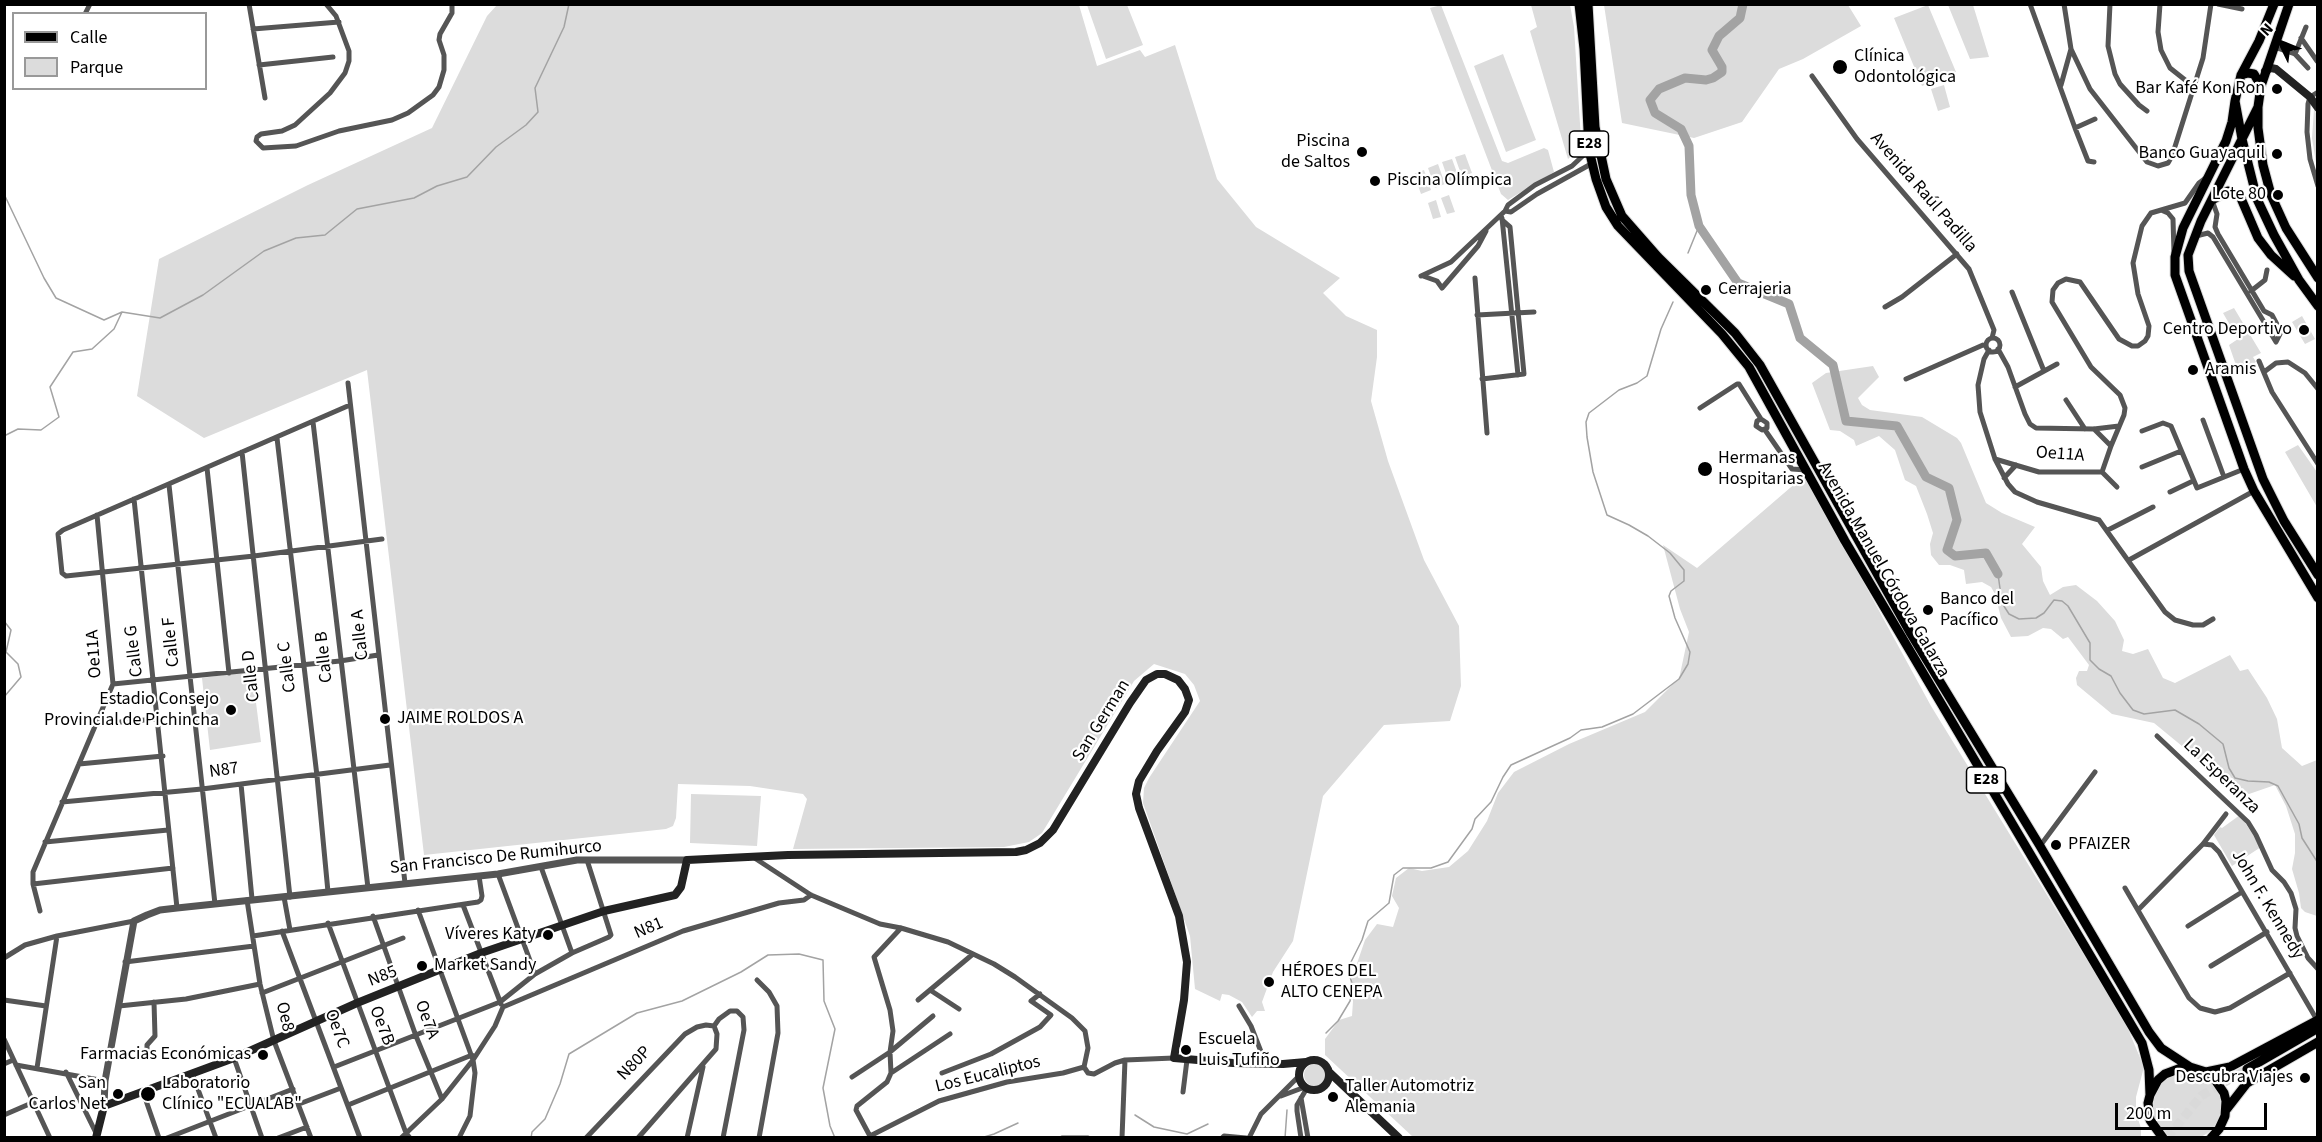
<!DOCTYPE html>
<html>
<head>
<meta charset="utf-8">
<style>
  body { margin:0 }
  #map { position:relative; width:2322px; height:1142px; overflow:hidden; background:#fff; font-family:"Source Sans 3",sans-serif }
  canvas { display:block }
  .frame { position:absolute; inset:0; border:6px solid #000; pointer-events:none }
  .legend { position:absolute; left:12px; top:12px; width:195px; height:78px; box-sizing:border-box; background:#fff; border:2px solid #999; margin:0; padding:8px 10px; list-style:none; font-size:18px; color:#000 }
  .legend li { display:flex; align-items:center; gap:12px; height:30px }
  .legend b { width:30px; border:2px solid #999 }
  .north { position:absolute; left:2250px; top:12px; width:60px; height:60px; -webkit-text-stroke:4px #fff; paint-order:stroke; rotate:313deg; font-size:16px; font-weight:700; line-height:24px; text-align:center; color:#000 }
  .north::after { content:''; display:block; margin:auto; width:21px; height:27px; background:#000; clip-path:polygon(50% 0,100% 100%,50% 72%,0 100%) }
  .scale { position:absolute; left:2115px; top:1103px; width:152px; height:27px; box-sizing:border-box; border:3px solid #000; border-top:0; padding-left:8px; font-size:18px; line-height:21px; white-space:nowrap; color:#000; -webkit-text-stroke:4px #fff; paint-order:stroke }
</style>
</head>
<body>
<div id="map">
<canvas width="2322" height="1142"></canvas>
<div class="frame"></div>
<ul class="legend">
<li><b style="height:8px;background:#000"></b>Calle</li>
<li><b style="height:16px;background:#dcdcdc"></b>Parque</li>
</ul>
<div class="north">N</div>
<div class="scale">200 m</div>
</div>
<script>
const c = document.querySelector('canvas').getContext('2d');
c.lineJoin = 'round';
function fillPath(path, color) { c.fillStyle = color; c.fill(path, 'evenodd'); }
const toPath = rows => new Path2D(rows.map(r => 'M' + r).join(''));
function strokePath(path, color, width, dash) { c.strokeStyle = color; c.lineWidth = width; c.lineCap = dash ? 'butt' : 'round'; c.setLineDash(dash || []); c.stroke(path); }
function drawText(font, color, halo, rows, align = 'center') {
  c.font = font + ' "Source Sans 3",sans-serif'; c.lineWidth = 4.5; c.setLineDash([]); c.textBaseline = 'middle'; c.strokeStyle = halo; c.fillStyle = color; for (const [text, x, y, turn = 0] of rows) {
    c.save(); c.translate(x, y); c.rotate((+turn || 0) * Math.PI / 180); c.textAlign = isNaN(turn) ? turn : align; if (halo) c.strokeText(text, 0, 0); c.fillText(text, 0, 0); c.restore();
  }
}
const green = toPath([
  [497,5,1079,5,1097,66,1140,50,1145,57,1175,45,1217,179,1256,227,1340,278,1323,293,1346,316,1377,330,1377,357,1371,401,1388,461,1424,560,1459,626,1461,686,1450,721,1384,725,1323,796,1293,941,1273,972,1262,1002,1265,1011,1257,1011,1252,1017,1242,1002,1229,995,1222,994,1220,1001,1195,989,1190,936,1143,803,1144,788,1149,778,1200,701,1194,685,1185,674,1154,664,1134,681,1042,833,1029,842,1004,847,793,849,807,799,803,794,750,786,678,784,676,818,673,826,666,829,424,855,367,370,204,438,137,396,159,259,308,185,432,128,487,16],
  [1087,5,1127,5,1143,45,1106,59],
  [1441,5,1502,161,1508,163,1544,148,1548,150,1554,172,1508,200,1501,194,1430,8],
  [1531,5,1570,5,1574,27,1581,140,1580,148,1568,159,1530,31,1537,27],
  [1604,5,1848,5,1861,26,1803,59,1779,69,1742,122,1694,138,1622,123],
  [1928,5,1956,72,1922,86,1894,18],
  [1948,5,1973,5,1989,57,1970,59],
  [1503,54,1536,140,1506,152,1474,66],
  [1944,85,1950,107,1938,111,1931,89],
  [2314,109,2317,115,2317,169,2312,138],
  [1465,154,1472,173,1462,177,1455,157],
  [1452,159,1459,178,1449,182,1442,162],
  [1438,164,1445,184,1435,188,1428,168],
  [1424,170,1431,190,1421,194,1414,174],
  [1449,195,1455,212,1447,214,1441,198],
  [1436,200,1441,217,1433,219,1428,203],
  [2234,308,2261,353,2253,357,2256,362,2238,371,2229,345,2238,339,2223,313],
  [2302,316,2315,339,2305,344,2292,322],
  [1873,366,1879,377,1858,398,1862,405,1870,410,1922,417,1957,438,1961,443,1986,503,2002,513,2035,527,2022,544,2041,567,2043,581,2050,595,2063,587,2076,585,2097,601,2115,621,2124,640,2122,651,2133,654,2148,649,2163,678,2175,683,2230,655,2240,671,2248,669,2267,698,2277,719,2282,748,2302,766,2317,760,2317,916,2305,912,2301,908,2299,893,2292,869,2295,853,2295,834,2286,806,2275,785,2249,794,2233,788,2154,723,2112,714,2077,685,2076,678,2079,671,2087,671,2089,665,2068,637,2063,639,2051,629,2043,628,2028,636,2011,637,2001,618,1995,594,1991,587,1982,582,1966,584,1964,570,1950,565,1939,565,1931,555,1930,544,1933,533,1927,514,1916,486,1905,480,1895,450,1879,436,1856,446,1854,440,1840,431,1830,430,1812,383,1826,373],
  [2298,445,2317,472,2317,507,2285,452],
  [1805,475,1931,706,2125,1022,2144,1067,2136,1097,2136,1113,2141,1128,2141,1137,1413,1137,1325,1055,1325,1039,1339,1020,1352,1016,1353,1001,1350,984,1365,940,1377,924,1393,927,1399,908,1392,896,1396,878,1409,868,1422,871,1449,867,1468,851,1487,821,1498,793,1514,772,1569,744,1645,712,1673,684,1679,679,1689,632,1680,609,1663,545,1697,568],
  [252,671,261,742,210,750,202,678],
  [691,794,761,796,757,846,690,843],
  [2240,815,2261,847,2232,866,2214,835,2220,827,2222,828],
  '1304 1075a11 11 0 1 1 22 0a11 11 0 1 1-22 0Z',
  '2153 1106a34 34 0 1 1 68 0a34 34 0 1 1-68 0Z'
]);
const stream = toPath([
  [4,194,44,278,56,298,104,320,122,312],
  [1688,253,1699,226],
  [4,436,18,429,41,430,59,417,50,387,73,352,92,349,114,329,122,312,160,318,203,295,264,251,296,238,325,235,357,209,414,198,437,186,467,177,496,147,526,125,538,112,535,88,564,27,569,4],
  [1998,574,2002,603,2009,614,2019,619,2036,618,2044,613,2054,600,2062,601,2068,606,2090,643,2090,660,2099,669,2111,676,2120,693,2133,710,2144,714,2175,710,2199,724,2223,744,2229,768,2235,778,2248,781,2269,782,2278,786,2299,824,2302,838,2318,863],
  [4,621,11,630,6,652,18,664,21,677,4,697],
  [1326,1033,1338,1021,1350,1001,1353,987,1349,973,1351,962,1362,940,1368,921,1389,903,1394,875,1403,868,1431,868,1448,862,1472,829,1475,819,1491,802,1503,777,1511,765,1570,738,1581,730,1602,727,1633,714,1679,679,1688,664,1690,652,1675,618,1669,596,1671,591,1684,581,1684,570,1670,553,1648,536,1629,525,1607,515,1593,472,1587,437,1586,422,1589,413,1619,390,1637,383,1647,376,1661,329,1673,302],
  [1135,1115,1154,1127,1187,1134,1208,1124],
  [531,1138,532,1132,545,1119,560,1084,569,1054,637,1013,682,1001,741,972,768,955,799,954,823,960,824,1001,835,1029,823,1088,830,1126,835,1138],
  [981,1138,994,1134,1018,1123],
  [1285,1138,1287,1110]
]);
const river = toPath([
  [1743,4,1740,18,1719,36,1712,50,1722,67,1722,72,1713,78,1706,80,1685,78,1659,89,1650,100,1655,113,1681,129,1689,146,1691,195,1699,226,1738,283,1789,304,1800,338,1833,365,1846,421,1897,426,1926,477,1949,488,1957,520,1947,550,1955,556,1986,553,1998,574]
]);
const primaryTunnel = toPath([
  [2167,1138,2201,1096,2247,1069]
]);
const minor = toPath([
  [249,4,265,98],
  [326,4,336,16,349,51,349,61,345,73,330,93,295,125,282,131,261,134,257,137,256,141,263,148,296,146,339,131,392,120,408,113,433,95,439,87,444,70,444,55,439,40,440,34,452,13,452,4],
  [2030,4,2075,128,2088,161,2094,162],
  [2064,4,2071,49,2090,89,2147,162,2158,166,2168,163,2172,156,2203,58,2211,4],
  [2110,4,2108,46,2115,74,2120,84,2139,105,2147,111],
  [2160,4,2158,32,2161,50,2170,68,2194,87],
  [2218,4,2242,9],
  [85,14,90,4],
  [253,29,339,22],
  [2301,38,2317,61],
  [2274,47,2295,54,2308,68],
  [2295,54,2306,27],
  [259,65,333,57],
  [1812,76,1857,139,1969,269,1994,330,1992,338],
  [2061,85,2071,49],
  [2318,92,2310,97,2308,104,2307,132,2310,159,2318,186],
  [2075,128,2095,119],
  [2161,210,2168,213,2173,219,2174,253],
  [1505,211,1511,212,1537,194,1591,164],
  [1502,218,1518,375],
  [2196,236,2208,233,2213,237,2276,342,2281,332,2272,315,2264,311,2218,234,2215,227,2217,214,2212,200],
  [1421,276,1451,262,1505,211,1508,205,1535,185,1572,166,1589,150],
  [1423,276,1437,281,1442,288,1478,246,1486,231],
  [1475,278,1487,433],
  [2251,291,2265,280,2267,270],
  [2012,292,2044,371],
  [1885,307,1902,297,1957,254],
  [1477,315,1534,312],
  '1986 345a7 7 0 1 1 14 0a7 7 0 1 1-14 0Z',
  [1998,349,2008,367,2025,414,2030,424,2036,428,2094,429,2119,426],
  [1989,350,1984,359,1978,385,1980,412,1995,459,2008,484,2015,492,2037,502,2099,520,2165,612,2175,620,2193,625,2203,625,2213,619],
  [2259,361,2272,392,2318,464],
  [2264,372,2276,363,2288,362,2305,373,2318,389],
  [1482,379,1524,374,1510,227,1502,220],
  [1906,379,1983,345,1986,346],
  [348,383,405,883],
  [2015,387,2057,364],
  [2066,400,2085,429],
  [350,405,63,530,58,534,62,573,66,576,254,556,382,539],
  [1700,408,1737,384,1739,384,1761,419,1767,423,1767,428,1762,430,1756,426,1757,421,1761,419],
  [2203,420,2224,477],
  [313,422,368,888],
  [2094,429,2111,446],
  [1765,430,1792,469,1806,470],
  [2142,431,2163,423,2171,426,2197,488,2244,469],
  [277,438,317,776,328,892],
  [242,452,290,897],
  [1995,459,2039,472,2102,472,2117,487],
  [2142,467,2181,451],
  [207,468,229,673],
  [2102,472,2111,446,2124,415,2125,408,2120,395,2091,367,2052,302,2053,290,2058,283,2066,279,2080,282,2119,339,2132,346,2138,346,2145,341,2148,336,2149,326,2138,294,2133,263,2142,226,2151,213,2185,203,2199,183,2207,177],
  [2004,478,2016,465],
  [169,485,215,904],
  [2170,492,2193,481],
  [134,499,177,908],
  [2108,530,2153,507],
  [2129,560,2254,491],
  [113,684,340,661,378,655],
  [96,724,157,719],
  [2157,736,2248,822,2256,835,2272,870,2284,882,2291,893,2296,909,2295,928,2297,936,2308,958,2318,969],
  [79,764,163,756],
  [241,784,252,899],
  [62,802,202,789,390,765],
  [45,842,168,830],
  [2203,844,2212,845,2219,852,2317,1020],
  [2040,846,2095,772],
  [753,857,811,895,880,924,901,928,948,942,994,964,1015,977,1072,1018,1085,1031,1088,1048,1084,1067],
  [541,867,572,953],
  [498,874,535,974],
  [33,884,173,868],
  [2125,888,2189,998,2200,1008,2215,1012,2230,1008,2290,973],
  [284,897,290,930],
  [247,900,260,984,274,1041,311,1138],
  [463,905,501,1004],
  [418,910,473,1060,475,1073,470,1116,459,1138],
  [2138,910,2203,844,2226,814],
  [40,911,33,884,33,872,113,684,97,515],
  [373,916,416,1036,442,1099],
  [328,923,406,1133,410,1138],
  [2188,926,2242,892],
  [282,931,360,1138],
  [253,936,478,902,481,900,482,896,479,876],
  [4,958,25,945,57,936,134,921],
  [125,962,254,946],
  [2211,966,2267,932],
  [757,980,769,992,777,1006,778,1033,759,1138],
  [930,990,959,1009],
  [262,993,403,938],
  [4,1000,46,1006],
  [918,1000,973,954],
  [119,1006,186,999,260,984],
  [1239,1006,1251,1026,1265,1062],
  [503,1007,683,931,779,903,804,900,811,895],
  [714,1026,719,1019,730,1011,737,1011,743,1017,744,1030,723,1138],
  [4,1039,50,1138],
  [147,1057,147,1045,155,1036,154,1002],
  [234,1058,262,1138],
  [4,1064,13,1060],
  [16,1065,105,1081],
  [334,1067,500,1002,535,974,572,953,609,937,611,935,587,860],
  [1084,1067,1088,1073,1094,1074,1115,1063,1125,1060,1174,1058],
  [37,1068,57,936],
  [66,1072,96,1133],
  [192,1073,216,1138],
  [891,1073,950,1034],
  [942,1073,991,1054,1040,1027,1051,1015,1031,1001,1040,994],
  [852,1077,890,1052,933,1016],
  [143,1092,159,1138],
  [1183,1092,1187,1060],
  [1281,1096,1305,1087],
  [1301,1098,1308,1138],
  [299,1104,341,1088],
  [348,1105,472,1055],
  [4,1115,34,1102],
  [870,1136,939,1101,1007,1082,1063,1073,1084,1067],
  [167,1138,293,1089],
  [278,1138,307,1127],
  [401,1138,442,1099,473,1060,495,1026,503,1007],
  [586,1138,685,1034,697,1027,706,1025,714,1026],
  [638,1138,716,1049,717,1034,714,1026],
  [687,1138,703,1067],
  [871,1138,856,1110,857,1106,887,1082,891,1073,890,1052,893,1031,890,1010,874,957,901,928],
  [1062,1138,1088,1138],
  [1122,1138,1125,1060],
  [1222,1138,1224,1136,1246,1138],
  [1249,1138,1261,1114,1299,1076],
  [1301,1138,1297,1111,1297,1105,1307,1088]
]);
const tertiary = toPath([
  [104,1106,105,1081,134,921,147,915,160,910,177,908,498,874,577,860,687,860]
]);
const secondary = toPath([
  [2265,71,2271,68,2276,69,2310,97,2318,108],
  '1299 1075a15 15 0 1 1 30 0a15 15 0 1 1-30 0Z',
  [1329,1072,1399,1138],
  [96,1138,104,1106,234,1058,357,1003,481,953,604,911,675,895,681,887,687,860,788,855,1016,852,1026,850,1040,843,1053,830,1130,703,1146,680,1157,674,1165,674,1178,680,1185,689,1189,700,1185,712,1157,751,1139,781,1136,794,1139,808,1179,916,1187,962,1184,1000,1174,1058,1233,1063,1283,1064,1306,1062]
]);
const primary = toPath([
  [1579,4,1584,49,1589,150,1596,179,1606,207,1618,226,1722,334,1749,367,1845,541,2142,1043,2149,1070,2150,1095],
  [1588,4,1595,127,1606,179,1622,216,1658,257,1735,333,1760,365,1911,634,2040,846,2149,1032,2161,1048,2190,1067],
  [2274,4,2259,41,2241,75,2235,101,2242,139,2257,199,2274,235,2299,280,2318,306],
  [2289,4,2261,86,2258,107,2258,128,2263,165,2271,195,2286,228,2318,278],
  [2241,75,2248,73,2254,74,2261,86],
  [2235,101,2232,122,2226,141,2183,228,2175,257,2175,275,2244,469,2254,491,2318,598],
  [2258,107,2201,221,2188,255,2189,271,2263,479,2284,521,2318,575],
  [2212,200,2228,191,2240,196,2258,238,2271,255,2294,276],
  [2247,1069,2318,1028],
  [2206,1072,2230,1067,2318,1020],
  [2226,1110,2247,1083,2318,1042],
  [2163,1138,2150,1120,2148,1103,2150,1095,2158,1080,2165,1074,2181,1068,2190,1067,2206,1072,2213,1077,2224,1093,2226,1101,2225,1116,2219,1129,2211,1138]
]);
const markers = [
  [1840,67,8,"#000"],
  [2277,89,6,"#000"],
  [1362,152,6,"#000"],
  [2277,154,6,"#000"],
  [1375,181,6,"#000"],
  [2278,195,6,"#000"],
  [1706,290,6,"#000"],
  [2304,330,6,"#000"],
  [2193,370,6,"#000"],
  [1705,469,8,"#000"],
  [1928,610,6,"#000"],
  [231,710,6,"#000"],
  [385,719,6,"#000"],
  [2056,845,6,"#000"],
  [548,935,6,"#000"],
  [422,966,6,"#000"],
  [1269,982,6,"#000"],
  [1186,1050,6,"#000"],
  [263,1055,6,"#000"],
  [2305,1078,6,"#000"],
  [118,1094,6,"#000"],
  [148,1094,8,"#000"],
  [1333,1097,6,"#000"]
];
const shields = [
  [1589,144,39],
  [1986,780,39]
];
const shieldNames = [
  ["E28",1589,144],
  ["E28",1986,780]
];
const poiNames = [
  ["Clínica",1854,57],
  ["Odontológica",1854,78],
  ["Bar Kafé Kon Ron",2265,89,"right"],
  ["Piscina",1350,142,"right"],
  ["de Saltos",1350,163,"right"],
  ["Banco Guayaquil",2265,154,"right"],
  ["Piscina Olímpica",1387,181],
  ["Lote 80",2266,195,"right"],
  ["Cerrajeria",1718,290],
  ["Centro Deportivo",2292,330,"right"],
  ["Aramis",2205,370],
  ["Hermanas",1718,459],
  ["Hospitarias",1718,480],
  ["Banco del",1940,600],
  ["Pacífico",1940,621],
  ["Estadio Consejo",219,700,"right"],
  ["Provincial de Pichincha",219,721,"right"],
  ["JAIME ROLDOS A",397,719],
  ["PFAIZER",2068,845],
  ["Víveres Katy",536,935,"right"],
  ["Market Sandy",434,966],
  ["HÉROES DEL",1281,972],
  ["ALTO CENEPA",1281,993],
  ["Escuela",1198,1040],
  ["Luis Tufiño",1198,1061],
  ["Farmacias Económicas",251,1055,"right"],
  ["Descubra Viajes",2293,1078,"right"],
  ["San",106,1084,"right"],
  ["Carlos Net",106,1105,"right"],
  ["Laboratorio",162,1084],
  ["Clínico \"ECUALAB\"",162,1105],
  ["Taller Automotriz",1345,1087],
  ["Alemania",1345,1108]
];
const streetNames = [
  ["Avenida Raúl Padilla",1923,193,49],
  ["Oe11A",2060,455,4],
  ["Avenida Manuel Córdova Galarza",1883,570,60],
  ["Calle A",361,635,-96],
  ["Calle F",172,642,-96],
  ["Calle G",135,651,-97],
  ["Oe11A",95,654,-94],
  ["Calle B",325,657,-96],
  ["Calle C",288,667,-97],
  ["Calle D",252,676,-96],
  ["San German",1102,721,-58],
  ["N87",224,771,-8],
  ["La Esperanza",2221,777,44],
  ["San Francisco De Rumihurco",496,858,-6],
  ["John F. Kennedy",2267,905,59],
  ["N81",649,929,-23],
  ["N85",383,977,-21],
  ["Oe8",284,1017,76],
  ["Oe7A",426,1020,70],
  ["Oe7B",381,1026,69],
  ["Oe7C",336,1029,69],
  ["N80P",635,1064,-46],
  ["Los Eucaliptos",988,1075,-14]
];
fillPath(green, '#dcdcdc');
strokePath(stream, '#a3a3a3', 1.5);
strokePath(river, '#a3a3a3', 9);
strokePath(primaryTunnel, '#d9d9d9', 9, [9, 4.5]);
strokePath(primary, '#dbdbdb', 11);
strokePath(minor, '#555', 5);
strokePath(tertiary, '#555', 7);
strokePath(secondary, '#222', 8);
strokePath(primary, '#000', 9);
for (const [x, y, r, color] of markers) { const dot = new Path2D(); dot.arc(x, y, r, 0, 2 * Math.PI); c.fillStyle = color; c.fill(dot); strokePath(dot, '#fff', 2); }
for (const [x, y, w] of shields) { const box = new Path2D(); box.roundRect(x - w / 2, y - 13, w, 26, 4.5); c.fillStyle = '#fff'; c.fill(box); strokePath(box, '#000', 1.5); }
drawText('bold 16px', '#000', null, shieldNames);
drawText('18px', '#000', '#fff', poiNames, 'left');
drawText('18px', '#000', '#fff', streetNames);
</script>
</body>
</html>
